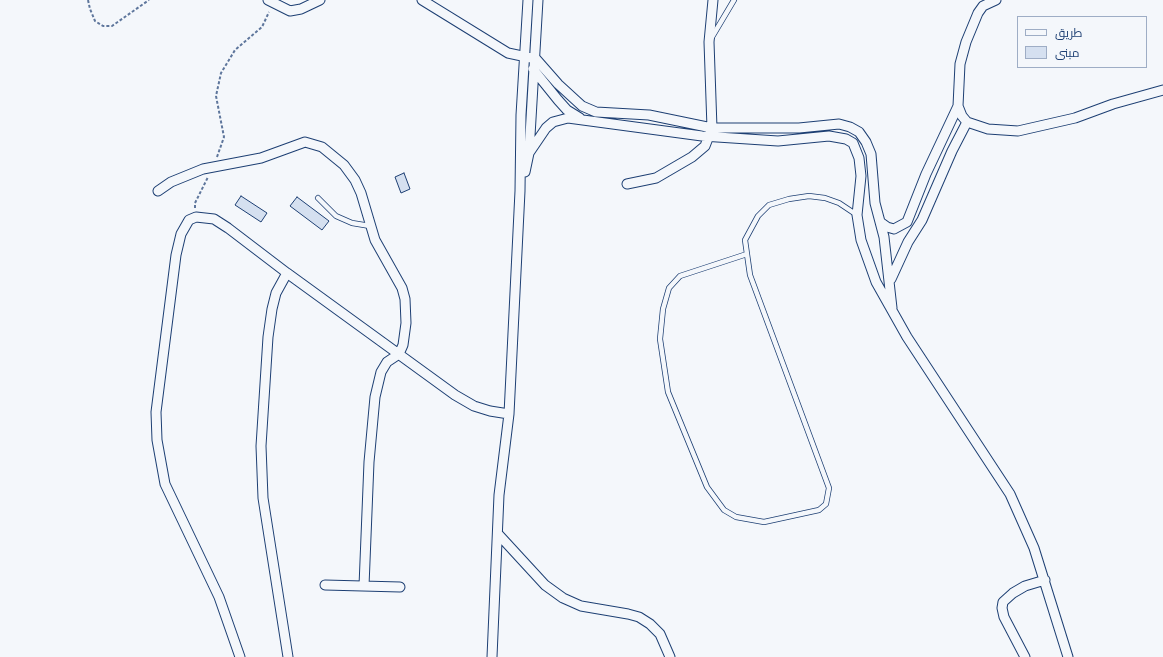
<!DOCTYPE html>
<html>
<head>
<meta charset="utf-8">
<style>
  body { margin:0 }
  #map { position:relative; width:1163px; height:657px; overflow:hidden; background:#f4f7fb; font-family:"IBM Plex Serif",Cairo,serif }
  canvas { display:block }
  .legend { position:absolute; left:1017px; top:16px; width:130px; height:52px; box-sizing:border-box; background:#f4f7fb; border:1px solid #9eadc5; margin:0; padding:5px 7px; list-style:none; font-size:12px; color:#1d3f73 }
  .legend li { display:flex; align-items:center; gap:8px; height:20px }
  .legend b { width:20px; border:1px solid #9eadc5 }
</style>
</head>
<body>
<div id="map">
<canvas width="1163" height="657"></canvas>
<ul class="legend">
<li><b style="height:5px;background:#f4f7fb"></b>طريق</li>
<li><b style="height:11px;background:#d5e0f0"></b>مبنى</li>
</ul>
</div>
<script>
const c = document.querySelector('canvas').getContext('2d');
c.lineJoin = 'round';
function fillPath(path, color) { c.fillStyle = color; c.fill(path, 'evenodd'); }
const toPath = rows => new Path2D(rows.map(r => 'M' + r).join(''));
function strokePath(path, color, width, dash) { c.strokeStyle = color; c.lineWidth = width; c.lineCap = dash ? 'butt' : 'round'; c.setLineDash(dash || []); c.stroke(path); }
const building = toPath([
  [404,173,410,189,401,193,395,177,404,173],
  [241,196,267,213,261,222,235,205,241,196],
  [297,197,329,221,322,230,290,206,297,197]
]);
const path = toPath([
  [88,0,90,9,95,21,103,26,112,26,149,0],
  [217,157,224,137,216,96,221,73,235,50,262,27,269,12],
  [195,208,195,203,208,177]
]);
const lane = toPath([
  [712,37,734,0],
  [318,198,336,216,352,223,370,226],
  [747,254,680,276,669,288,663,309,660,339,668,392,707,487,724,510,736,517,764,522,819,510,826,504,829,488,750,275,745,240,758,216,769,205,789,199,809,196,825,198,839,203,857,215]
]);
const street = toPath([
  [268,0,290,11,301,9,320,0],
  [422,0,508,53,536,59,558,84,582,106,596,112,649,115,712,128,799,128,839,124,850,127,859,132,866,142,871,154,875,203,884,237,892,308],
  [996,0,983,6,978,13,966,42,960,64,958,106,962,116,967,122,988,129,1018,131,1075,118,1113,104,1163,90],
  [533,69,558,100,567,110,580,118],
  [529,153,546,128,553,122,568,118,702,136,778,141,829,136,846,139,853,143,859,158,861,176,857,215,861,240,876,282,907,337,1010,494,1034,548,1068,657],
  [525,172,529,153,538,0],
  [627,184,656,178,692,157,705,146,712,128,709,42,713,0],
  [158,191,171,182,203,169,261,158,305,142,322,147,344,165,355,180,361,193,375,240,402,288,405,299,406,323,403,345,399,354,387,362,381,372,375,397,369,462,364,586],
  [880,222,887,227,894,229,907,222,926,174,958,106],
  [287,273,276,293,272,309,268,337,261,446,263,498,288,657],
  [891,279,908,242,922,220,952,151,967,122],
  [499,535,545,585,563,598,581,606,628,614,639,617,650,624,660,634,670,657],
  [325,585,400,587],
  [240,657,219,597,165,484,157,440,156,412,176,255,181,234,189,220,196,217,214,219,228,228,287,273,455,395,474,406,490,411,509,414],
  [492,657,499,495,509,414,520,191,521,115,528,0],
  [1025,657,1004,617,1002,608,1003,602,1013,593,1025,586,1045,580]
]);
fillPath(building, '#d5e0f0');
strokePath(building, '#1d3f73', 1);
strokePath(lane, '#1d3f73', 6);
strokePath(street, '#1d3f73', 11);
strokePath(path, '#5e769c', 2, [3, 2]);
strokePath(lane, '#f4f7fb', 4.5);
strokePath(street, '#f4f7fb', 9);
</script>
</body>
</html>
